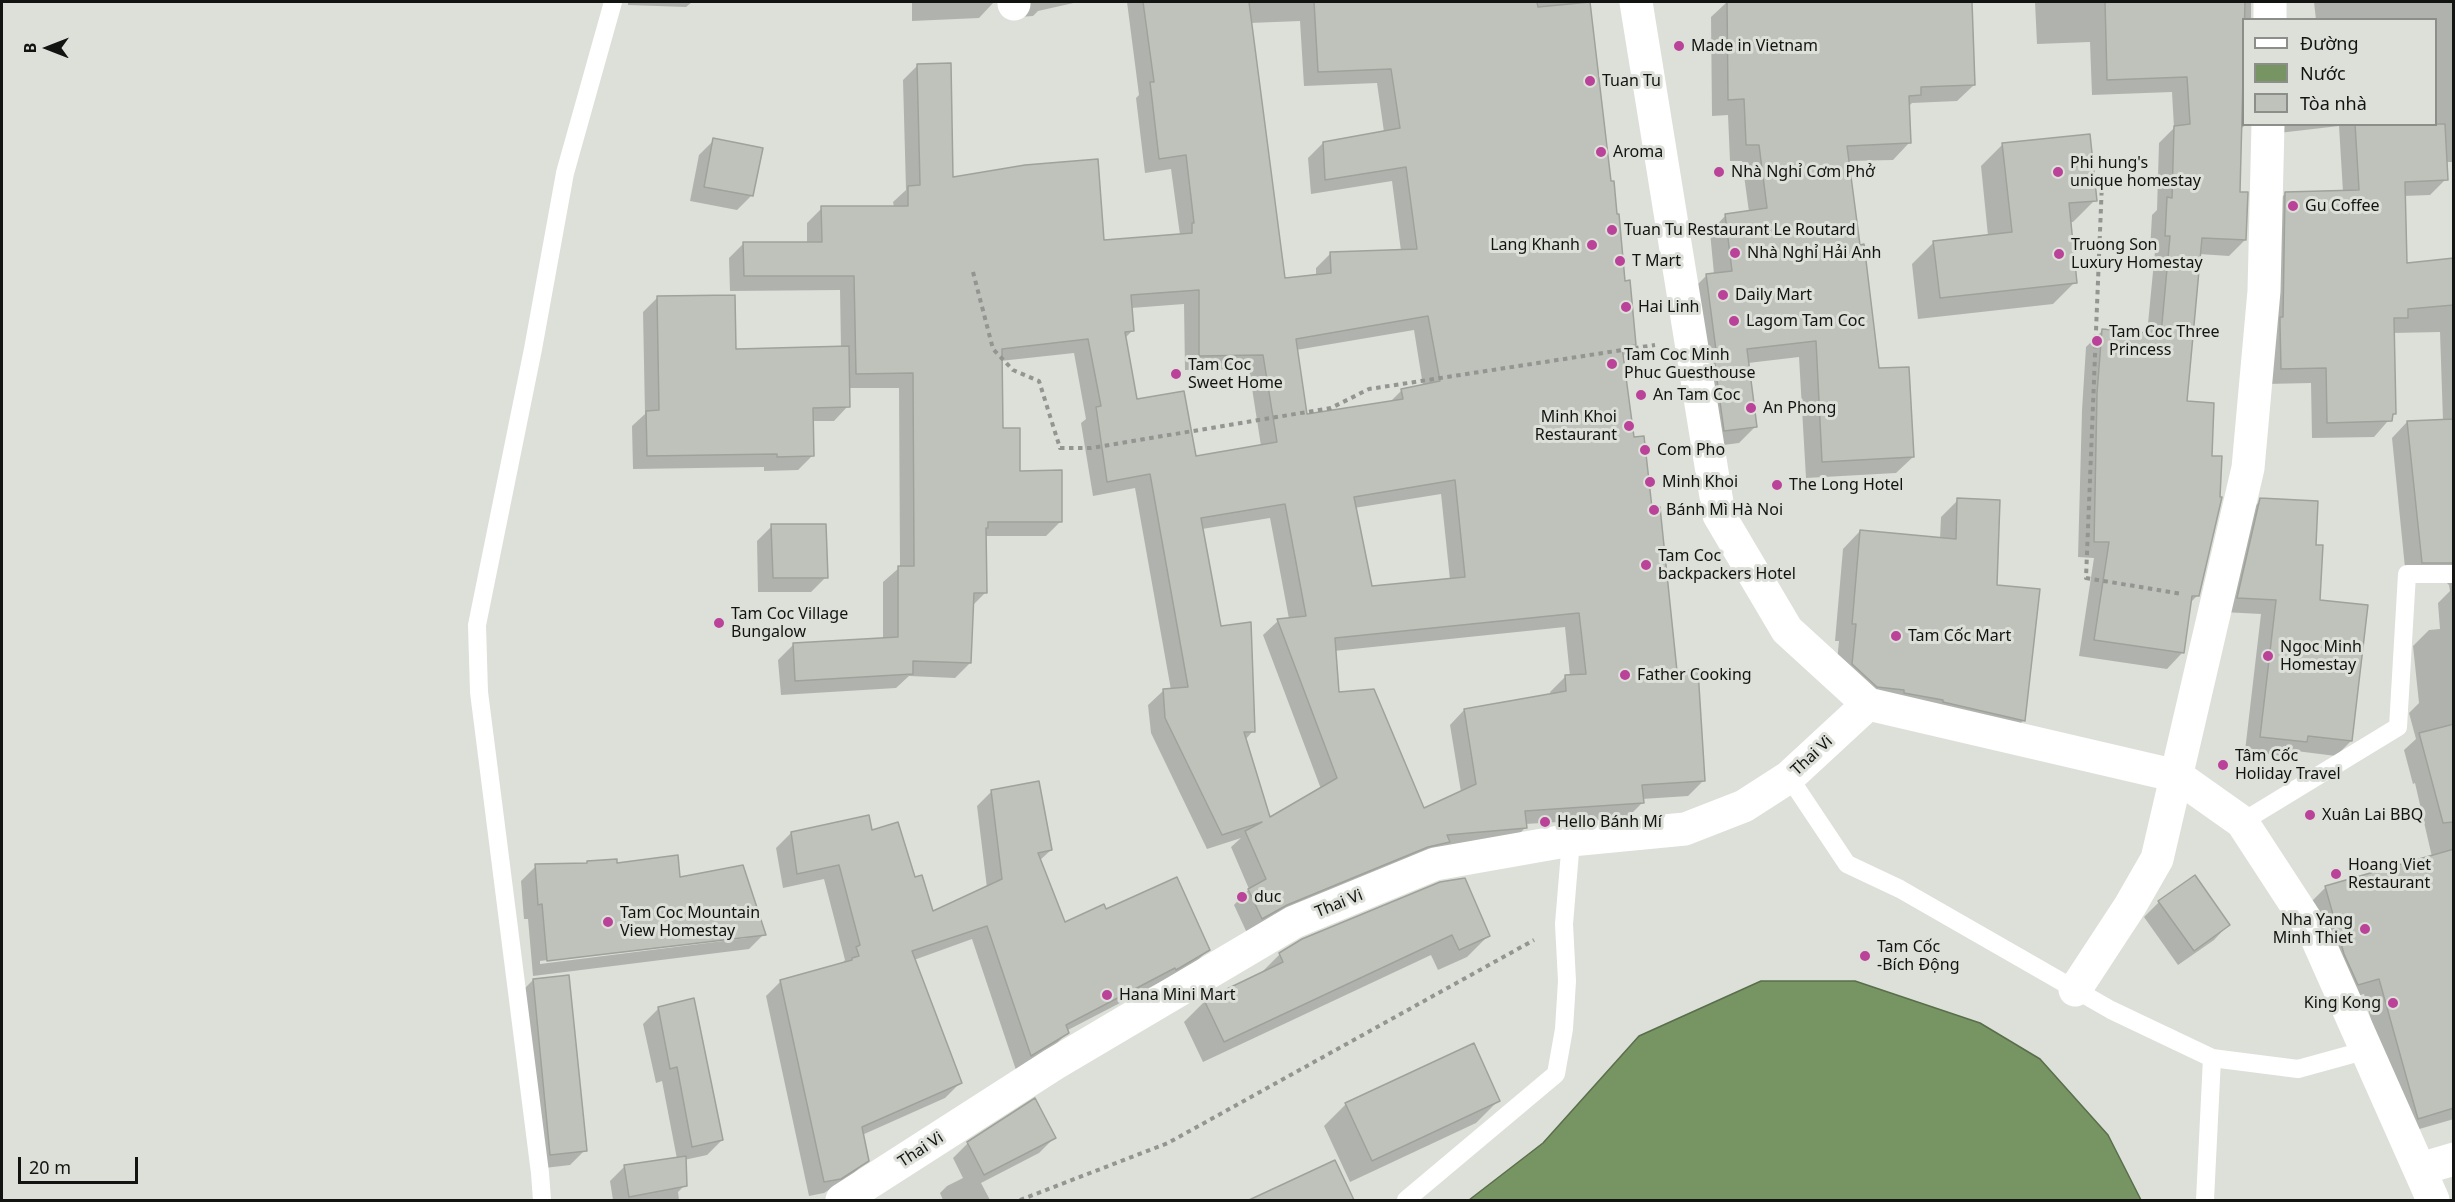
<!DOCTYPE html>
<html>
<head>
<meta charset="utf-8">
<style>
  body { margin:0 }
  #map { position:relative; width:2455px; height:1202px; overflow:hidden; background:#dce0d9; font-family:"Noto Sans",sans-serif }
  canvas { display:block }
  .frame { position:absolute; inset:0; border:3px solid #121411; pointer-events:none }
  .legend { position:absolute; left:2242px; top:18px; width:195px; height:108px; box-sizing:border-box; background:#dce0d9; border:2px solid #8b8e89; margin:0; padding:8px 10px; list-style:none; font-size:18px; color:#121411 }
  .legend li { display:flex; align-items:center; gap:12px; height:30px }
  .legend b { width:30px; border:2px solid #8b8e89 }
  .north { position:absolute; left:18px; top:18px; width:60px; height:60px; -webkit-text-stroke:4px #dce0d9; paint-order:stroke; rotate:270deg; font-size:16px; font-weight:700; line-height:24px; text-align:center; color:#121411 }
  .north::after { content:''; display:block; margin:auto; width:21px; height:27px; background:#121411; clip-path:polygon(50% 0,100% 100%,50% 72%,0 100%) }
  .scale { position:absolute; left:18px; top:1157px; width:120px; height:27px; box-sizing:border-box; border:3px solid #121411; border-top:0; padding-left:8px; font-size:18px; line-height:21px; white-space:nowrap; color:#121411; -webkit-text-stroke:4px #dce0d9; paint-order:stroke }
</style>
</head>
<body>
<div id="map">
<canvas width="2455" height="1202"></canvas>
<div class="frame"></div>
<ul class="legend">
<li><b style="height:8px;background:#fff"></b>Đường</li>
<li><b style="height:16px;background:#779463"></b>Nước</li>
<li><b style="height:16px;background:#bec2bb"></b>Tòa nhà</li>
</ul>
<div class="north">B</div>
<div class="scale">20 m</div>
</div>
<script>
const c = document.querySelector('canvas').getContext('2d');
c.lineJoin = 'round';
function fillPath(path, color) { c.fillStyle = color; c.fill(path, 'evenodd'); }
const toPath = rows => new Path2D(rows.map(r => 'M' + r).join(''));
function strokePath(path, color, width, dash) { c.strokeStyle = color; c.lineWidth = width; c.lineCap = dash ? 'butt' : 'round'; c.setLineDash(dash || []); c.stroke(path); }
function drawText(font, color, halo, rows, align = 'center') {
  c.font = font + ' "Noto Sans",sans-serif'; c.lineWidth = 6; c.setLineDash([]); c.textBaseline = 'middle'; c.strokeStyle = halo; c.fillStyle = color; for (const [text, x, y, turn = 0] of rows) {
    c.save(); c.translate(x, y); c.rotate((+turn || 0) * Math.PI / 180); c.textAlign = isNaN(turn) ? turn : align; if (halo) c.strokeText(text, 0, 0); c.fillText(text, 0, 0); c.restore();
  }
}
const water = toPath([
  [1761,981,1855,981,1980,1023,2040,1059,2108,1135,2141,1200,1469,1200,1543,1143,1639,1036,1761,981]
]);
const shadow = toPath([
  [628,2,692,2,686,7,628,5],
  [912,2,994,2,979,18,912,21],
  [1010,2,1078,2,1038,11,1033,16,1018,17],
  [1127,2,1401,2,1401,8,1447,2,1588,2,1597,94,1634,345,1622,357,1633,439,1651,510,1675,673,1703,781,1688,796,1642,799,1642,803,1627,818,1525,824,1525,828,1510,843,1247,933,1234,905,1249,889,1231,847,1241,838,1207,849,1151,733,1148,705,1163,691,1171,690,1135,488,1093,496,1081,423,1086,419,1074,353,1000,361,1001,430,1018,473,1061,521,1046,536,984,536,986,592,972,606,970,663,955,678,909,676,896,688,781,695,778,660,793,645,883,639,883,582,900,567,899,388,848,388,848,406,834,421,812,421,812,456,798,470,764,471,764,467,633,469,632,426,645,414,643,312,658,297,735,350,841,348,840,290,730,291,729,258,744,243,807,243,807,223,822,208,894,207,893,202,906,190,903,80,918,65,952,179,1102,241,1180,235,1171,169,1145,173,1136,98,1139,95],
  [1300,21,1304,86,1377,83,1384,132,1323,143,1308,158,1311,194,1392,181,1401,251,1330,254,1316,268,1316,276,1284,279,1250,23],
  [1184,304,1185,370,1249,369,1261,446,1194,457,1136,401,1124,339,1133,330,1131,308],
  [1414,330,1423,386,1401,391,1390,402,1306,416,1296,350],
  [1441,494,1450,580,1370,588,1354,508],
  [1270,518,1289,619,1278,621,1263,635,1321,789,1269,819,1245,740,1253,731,1220,627,1202,529],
  [1565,627,1570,676,1565,677,1550,692,1551,695,1464,710,1450,725,1461,792,1423,810,1338,693,1334,651],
  [1727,2,1906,2,1974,85,1957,101,1912,103,1908,107,1909,143,1893,160,1848,161,1878,370,1913,457,1896,473,1806,478,1799,357,1748,363,1756,426,1739,443,1708,447,1690,292,1707,275,1714,274,1710,232,1726,215,1749,212,1742,161,1730,161,1728,115,1712,116,1711,17],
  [2035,2,2251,2,2251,20,2244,20,2244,124,2246,124,2240,130,2239,194,2245,240,2229,256,2199,254,2186,403,2198,595,2190,603,2182,653,2167,669,2079,656,2094,558,2078,557,2082,410,2086,347,2102,331,2147,334,2155,251,2150,251,2152,215,2157,210,2159,143,2174,128,2172,92,2092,95,2090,42,2037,44],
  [2314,2,2454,2,2454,162,2445,162,2446,179,2430,195,2403,196,2405,265,2454,260,2454,1119,2402,1134,2364,994,2342,1000,2310,903,2326,887,2432,857,2415,783,2413,784,2404,750,2416,739,2409,713,2419,703,2413,646,2429,630,2440,629,2438,603,2450,591,2449,585,2443,579,2406,578,2392,438,2407,422,2443,421,2440,332,2393,333,2394,414,2374,437,2312,438,2311,383,2266,384,2270,209,2286,193,2343,192,2339,126,2270,134,2263,124,2436,124,2436,20,2316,20],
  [714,140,752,195,737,210,690,201,699,155],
  [2003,144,2095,200,2073,222,2069,222,2075,282,2053,304,1918,319,1912,264,1934,242,1988,236,1981,166],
  [1958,500,1995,586,2024,720,2006,737,1835,681,1839,641,1835,641,1843,549,1860,531,1940,539,1941,517],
  [2261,500,2319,601,2351,741,2336,756,2296,751,2290,757,2245,751,2261,614,2223,612,2246,515],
  [772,526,826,577,811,592,758,592,757,541],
  [992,791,1051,850,1039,861,1064,925,1105,911,1208,950,1193,965,1066,1031,1067,1033,1052,1048,1016,1070,972,939,914,960,960,1083,945,1098,862,1135,867,1160,852,1175,824,1193,809,1196,766,996,781,981,842,964,845,960,824,879,783,888,776,848,791,833,871,832,915,879,932,914,987,888,977,806],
  [586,864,616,864,679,878,764,934,749,949,533,976,528,919,524,919,521,881,536,866],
  [747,935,747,938,540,964,540,961],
  [1441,884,1488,936,1467,957,1438,970,1431,955,1203,1062,1184,1022,1205,1001,1259,975,1280,954],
  [2159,902,2228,925,2214,940,2178,965,2144,917],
  [533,980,585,1150,570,1165,536,1169,518,995],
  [658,1009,722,1140,707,1155,684,1160,685,1185,678,1192,679,1200,613,1200,610,1181,625,1166,677,1159,662,1081,656,1083,643,1024],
  [1498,1101,1476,1123,1350,1182,1324,1126,1346,1104],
  [1054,1138,1039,1153,981,1183,990,1200,943,1200,940,1193,947,1186,963,1178,953,1158,968,1143],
  [1335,1162,1352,1200,1252,1200]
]);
const building = toPath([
  [1143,2,1249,2,1285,278,1331,273,1330,252,1417,249,1406,167,1325,180,1323,142,1400,128,1391,69,1318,72,1314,2,1537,2,1538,7,1590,2,1611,181,1614,181,1617,214,1619,214,1625,281,1630,280,1636,345,1622,347,1634,437,1644,436,1652,508,1660,507,1677,671,1698,670,1705,781,1642,785,1644,803,1525,811,1527,828,1447,835,1450,842,1428,847,1287,905,1262,919,1248,889,1266,879,1245,831,1262,822,1222,835,1165,718,1163,689,1188,687,1150,474,1107,482,1096,407,1101,406,1088,339,1002,349,1003,428,1020,428,1020,471,1062,470,1062,522,988,522,988,528,986,528,987,593,974,593,971,663,913,661,913,674,795,681,793,643,898,637,898,566,914,566,913,373,856,374,854,276,744,276,743,242,822,242,821,206,908,206,908,186,920,185,917,64,951,63,953,177,1025,165,1098,159,1104,240,1192,233,1192,223,1194,223,1186,155,1159,159,1150,82,1154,82,1143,2],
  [1199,290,1199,356,1263,355,1277,442,1196,456,1184,391,1137,399,1125,332,1134,331,1131,295,1199,290],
  [1428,316,1440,381,1401,389,1403,399,1307,414,1296,339,1428,316],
  [1455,480,1465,577,1372,586,1354,497,1455,480],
  [1285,504,1306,616,1277,619,1337,778,1270,817,1244,732,1255,732,1251,622,1221,626,1201,518,1285,504],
  [1579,613,1586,674,1565,675,1566,691,1464,709,1476,784,1424,808,1374,689,1339,692,1335,638,1579,613],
  [1727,2,1972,2,1975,85,1921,87,1921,95,1909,96,1911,143,1847,146,1860,245,1864,244,1879,368,1909,367,1914,457,1822,462,1816,341,1747,349,1757,427,1724,431,1714,358,1717,358,1706,274,1732,271,1725,214,1767,208,1759,145,1746,145,1744,99,1728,100,1727,2],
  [2105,2,2245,2,2240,192,2248,192,2246,240,2202,238,2187,401,2214,403,2212,456,2222,456,2220,497,2222,497,2199,596,2192,596,2184,653,2094,640,2109,542,2094,542,2097,393,2102,329,2161,334,2170,236,2165,236,2167,197,2172,198,2174,126,2190,124,2187,77,2107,80,2105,2],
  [2355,124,2445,124,2448,180,2405,182,2407,263,2454,258,2454,305,2408,309,2408,318,2394,318,2396,414,2393,414,2392,421,2327,423,2326,368,2281,369,2280,325,2280,317,2283,317,2285,192,2359,190,2355,124],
  [2090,134,2097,201,2069,203,2077,283,1940,298,1933,241,2012,232,2002,143,2090,134],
  [713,138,763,148,753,196,704,187,713,138],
  [735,295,736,349,849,346,850,407,813,408,814,456,777,457,777,454,647,456,646,411,659,410,657,296,735,295],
  [2454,419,2454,563,2422,563,2407,421,2454,419],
  [1957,498,2000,500,1997,585,2040,589,2025,721,1943,702,1943,700,1904,693,1904,690,1877,687,1852,664,1856,624,1852,624,1860,530,1956,539,1957,498],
  [2260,498,2318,501,2316,545,2323,545,2320,600,2368,605,2352,741,2308,736,2307,742,2260,737,2276,600,2237,598,2260,498],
  [771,524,826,524,828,578,773,578,771,524],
  [2454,724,2454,822,2443,823,2419,733,2454,724],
  [1039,781,1052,850,1038,853,1065,922,1104,904,1106,909,1177,877,1210,950,1176,970,1175,968,1066,1025,1069,1033,1031,1056,987,926,912,951,962,1083,862,1127,869,1161,841,1179,824,1182,780,980,852,960,852,958,859,956,856,947,860,945,839,865,797,874,791,832,869,815,872,830,898,822,915,877,922,875,933,911,1002,879,991,790,1039,781],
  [2454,849,2454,1108,2418,1119,2379,979,2358,985,2344,954,2325,886,2454,849],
  [678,855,680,877,743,865,766,935,547,961,542,904,538,905,535,864,587,863,587,861,617,859,617,863,678,855],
  [2195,875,2230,925,2194,951,2158,901,2195,875],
  [1465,878,1490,936,1459,950,1452,935,1224,1042,1204,1000,1283,962,1279,953,1302,939,1440,882,1465,878],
  [569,975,587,1151,550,1155,533,979,569,975],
  [694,998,723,1140,692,1147,677,1067,670,1069,658,1007,694,998],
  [1474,1043,1500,1101,1372,1161,1345,1103,1474,1043],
  [1035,1098,1056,1138,984,1175,967,1142,1035,1098],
  [686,1156,687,1186,629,1197,624,1165,686,1156],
  [1335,1160,1354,1200,1249,1200,1335,1160]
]);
const path = toPath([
  [2102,182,2086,578,2182,594],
  [973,272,993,349,1013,370,1039,381,1060,448,1091,448,1331,408,1369,389,1655,345],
  [1020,1200,1168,1143,1534,940]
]);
const service = toPath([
  [1789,777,1847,864,1900,889,2111,1010,2212,1058,2298,1069,2367,1050],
  [2242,822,2398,727,2407,574,2454,574],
  [542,1200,540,1173,479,692,477,625,533,349,565,173,613,2],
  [1406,1200,1556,1074,1564,1029,1567,981,1564,924,1571,840],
  [2205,1200,2212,1058]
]);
const minor = toPath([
  [1014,2,1014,4],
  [2270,2,2270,20],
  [2075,990,2130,906,2157,859,2248,468,2264,291,2268,124],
  [2420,1169,2454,1159],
  [842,1200,1054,1064,1294,922,1435,864,1571,840,1685,829,1744,806,1789,777,1868,704]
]);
const secondary = toPath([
  [1636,2,1719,515,1787,630,1868,704,2177,776,2242,822,2315,934,2433,1200]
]);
const markers = [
  [1679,46,6,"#ba4399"],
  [1590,81,6,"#ba4399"],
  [1601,152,6,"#ba4399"],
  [1719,172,6,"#ba4399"],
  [2058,172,6,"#ba4399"],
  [2293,206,6,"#ba4399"],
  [1612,230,6,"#ba4399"],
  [1592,245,6,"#ba4399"],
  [1735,253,6,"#ba4399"],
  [2059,254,6,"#ba4399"],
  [1620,261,6,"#ba4399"],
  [1723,295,6,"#ba4399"],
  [1626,307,6,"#ba4399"],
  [1734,321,6,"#ba4399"],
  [2097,341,6,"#ba4399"],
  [1612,364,6,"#ba4399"],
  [1176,374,6,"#ba4399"],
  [1641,395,6,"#ba4399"],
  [1751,408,6,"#ba4399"],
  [1629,426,6,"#ba4399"],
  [1645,450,6,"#ba4399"],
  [1650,482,6,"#ba4399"],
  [1777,485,6,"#ba4399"],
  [1654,510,6,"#ba4399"],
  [1646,565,6,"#ba4399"],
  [719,623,6,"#ba4399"],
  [1896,636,6,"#ba4399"],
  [2268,656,6,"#ba4399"],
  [1625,675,6,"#ba4399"],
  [2223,765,6,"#ba4399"],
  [2310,815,6,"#ba4399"],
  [1545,822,6,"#ba4399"],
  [2336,874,6,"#ba4399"],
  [1242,897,6,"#ba4399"],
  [608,922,6,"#ba4399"],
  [2365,929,6,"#ba4399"],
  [1865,956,6,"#ba4399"],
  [1107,995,6,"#ba4399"],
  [2393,1003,6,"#ba4399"]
];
const poiNames = [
  ["Made in Vietnam",1691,46],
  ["Tuan Tu",1602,81],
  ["Aroma",1613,152],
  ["Phi hung's",2070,163],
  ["unique homestay",2070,181],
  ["Nhà Nghỉ Cơm Phở",1731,172],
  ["Gu Coffee",2305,206],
  ["Tuan Tu Restaurant Le Routard",1624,230],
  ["Lang Khanh",1580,245,"right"],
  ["Truong Son",2071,245],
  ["Luxury Homestay",2071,263],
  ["Nhà Nghỉ Hải Anh",1747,253],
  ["T Mart",1632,261],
  ["Daily Mart",1735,295],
  ["Hai Linh",1638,307],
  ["Lagom Tam Coc",1746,321],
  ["Tam Coc Three",2109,332],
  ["Princess",2109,350],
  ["Tam Coc Minh",1624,355],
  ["Phuc Guesthouse",1624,373],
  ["Tam Coc",1188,365],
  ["Sweet Home",1188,383],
  ["An Tam Coc",1653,395],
  ["An Phong",1763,408],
  ["Minh Khoi",1617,417,"right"],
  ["Restaurant",1617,435,"right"],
  ["Com Pho",1657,450],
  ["Minh Khoi",1662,482],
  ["The Long Hotel",1789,485],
  ["Bánh Mì Hà Noi",1666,510],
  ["Tam Coc",1658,556],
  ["backpackers Hotel",1658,574],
  ["Tam Coc Village",731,614],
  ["Bungalow",731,632],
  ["Tam Cốc Mart",1908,636],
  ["Ngoc Minh",2280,647],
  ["Homestay",2280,665],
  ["Father Cooking",1637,675],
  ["Tâm Cốc",2235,756],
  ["Holiday Travel",2235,774],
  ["Xuân Lai BBQ",2322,815],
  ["Hello Bánh Mí",1557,822],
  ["Hoang Viet",2348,865],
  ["Restaurant",2348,883],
  ["duc",1254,897],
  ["Tam Coc Mountain",620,913],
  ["View Homestay",620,931],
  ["Nha Yang",2353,920,"right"],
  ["Minh Thiet",2353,938,"right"],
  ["Tam Cốc",1877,947],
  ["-Bích Động",1877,965],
  ["Hana Mini Mart",1119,995],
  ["King Kong",2381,1003,"right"]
];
const streetNames = [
  ["Thai Vi",1812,756,-43],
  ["Thai Vi",1339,904,-22],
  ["Thai Vi",921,1150,-33]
];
fillPath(water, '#779463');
strokePath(water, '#596e4a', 1.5);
fillPath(shadow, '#0003');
fillPath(building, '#bec2bb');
strokePath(building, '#9ea29b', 1.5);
strokePath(path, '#929590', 4, [4.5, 4.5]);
strokePath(service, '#fff', 18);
strokePath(minor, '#fff', 33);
strokePath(secondary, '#fff', 33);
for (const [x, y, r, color] of markers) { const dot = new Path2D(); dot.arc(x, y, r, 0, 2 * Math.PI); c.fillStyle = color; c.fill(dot); strokePath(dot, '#dce0d9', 2); }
drawText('16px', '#121411', '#dce0d9', poiNames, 'left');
drawText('16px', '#121411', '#dce0d9', streetNames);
</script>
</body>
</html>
